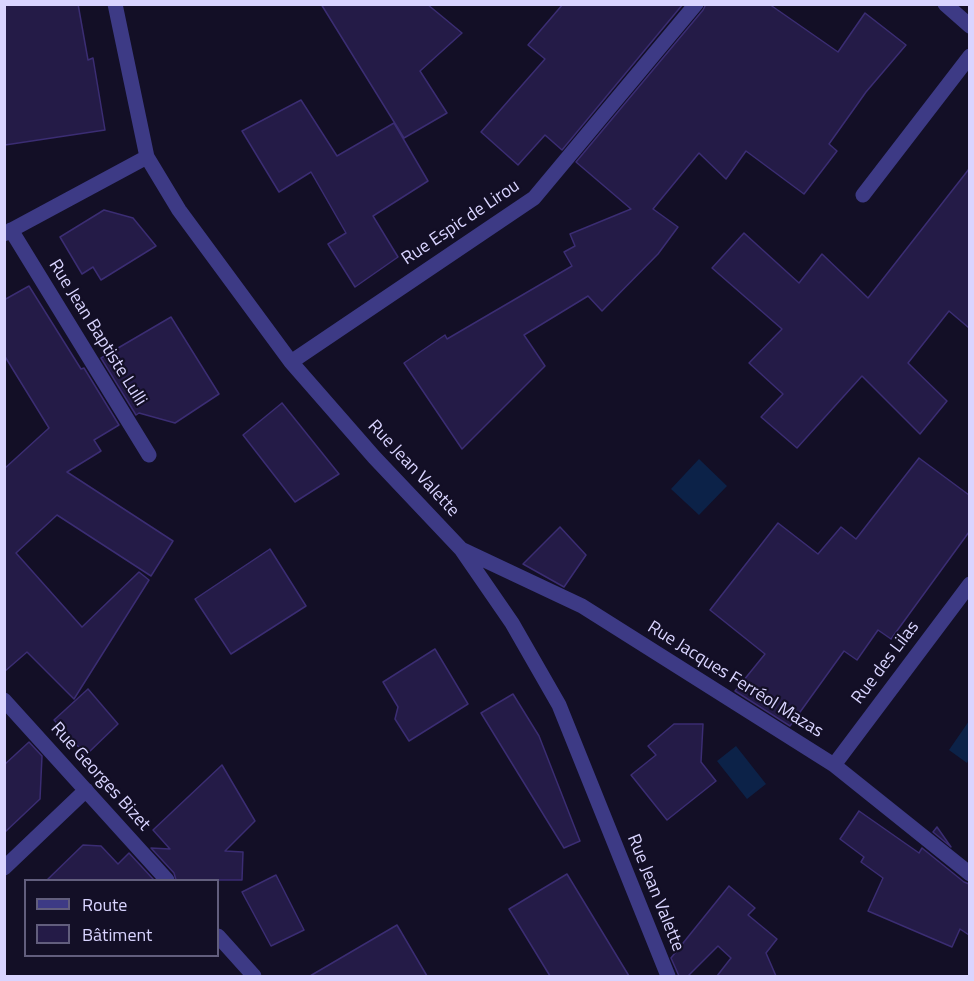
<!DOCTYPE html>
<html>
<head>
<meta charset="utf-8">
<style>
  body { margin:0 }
  #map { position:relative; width:974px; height:981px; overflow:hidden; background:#130f26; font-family:"Titillium Web",sans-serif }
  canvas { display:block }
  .frame { position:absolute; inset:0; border:6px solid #d9d4ff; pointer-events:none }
  .legend { position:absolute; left:24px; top:879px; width:195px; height:78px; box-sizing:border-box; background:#130f26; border:2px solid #625e7d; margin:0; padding:8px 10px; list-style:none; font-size:18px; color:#d9d4ff }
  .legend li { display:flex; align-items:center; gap:12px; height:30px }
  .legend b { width:30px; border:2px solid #625e7d }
</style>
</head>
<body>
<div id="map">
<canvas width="974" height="981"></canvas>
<div class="frame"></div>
<ul class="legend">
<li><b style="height:8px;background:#3d3a85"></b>Route</li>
<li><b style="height:16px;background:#241b47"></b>Bâtiment</li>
</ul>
</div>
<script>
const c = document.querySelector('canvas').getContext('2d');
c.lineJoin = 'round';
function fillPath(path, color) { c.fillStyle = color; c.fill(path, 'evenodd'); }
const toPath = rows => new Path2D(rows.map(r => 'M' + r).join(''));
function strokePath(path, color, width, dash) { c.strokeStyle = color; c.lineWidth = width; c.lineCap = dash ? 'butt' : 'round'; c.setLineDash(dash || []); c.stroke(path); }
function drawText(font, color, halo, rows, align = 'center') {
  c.font = font + ' "Titillium Web",sans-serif'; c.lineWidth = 4.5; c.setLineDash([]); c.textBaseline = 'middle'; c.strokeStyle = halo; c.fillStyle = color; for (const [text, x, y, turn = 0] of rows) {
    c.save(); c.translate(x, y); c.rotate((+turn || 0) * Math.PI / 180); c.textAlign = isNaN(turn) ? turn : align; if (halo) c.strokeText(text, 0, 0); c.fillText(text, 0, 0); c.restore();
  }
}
const water = toPath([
  [699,459,727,486,699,515,671,489],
  [969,721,969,759,967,763,949,750],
  [736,746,766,784,747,799,717,761]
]);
const building = toPath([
  [5,4,78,4,88,60,93,58,105,130,5,145,5,4],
  [321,4,427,4,462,33,420,71,447,113,404,138,321,4],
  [563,4,683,4,562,150,545,135,518,165,481,132,545,59,528,45,563,4],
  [706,4,769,4,838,52,865,13,906,45,866,92,829,144,837,151,804,194,746,151,726,179,699,153,653,209,678,227,658,254,602,311,588,296,524,335,545,366,462,449,404,363,445,335,447,339,572,266,564,252,575,246,570,234,631,209,576,162,703,10,706,4],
  [301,100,337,156,394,123,428,181,373,216,398,257,355,287,328,244,346,233,311,172,279,192,242,131,301,100],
  [969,169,969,328,949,311,908,363,947,401,920,434,862,376,797,448,761,417,783,394,749,363,782,329,712,268,744,233,799,283,822,254,868,298,969,169],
  [104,210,133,218,156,246,101,280,93,267,82,274,60,237,104,210],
  [29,286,81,369,84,368,119,425,94,440,101,451,67,472,173,541,151,576,57,515,16,553,82,627,139,572,149,580,74,699,27,652,4,672,4,469,49,428,4,355,4,300,29,286],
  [171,317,219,394,175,423,139,413,136,415,101,358,171,317],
  [282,403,339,474,295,502,243,435,282,403],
  [919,458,969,495,969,532,891,639,878,630,857,660,844,651,790,726,735,691,765,654,710,610,778,523,818,554,841,527,856,539,919,458],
  [560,527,586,555,564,587,523,564,560,527],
  [270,549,306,606,231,654,195,599,270,549],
  [435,649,468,704,409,741,395,719,398,707,383,682,435,649],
  [88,689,118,724,86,755,54,720,88,689],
  [513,694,539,736,580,841,564,848,481,713,513,694],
  [674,724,703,724,701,762,716,781,667,820,631,775,656,755,648,746,674,724],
  [29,742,42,756,40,799,4,833,4,765,29,742],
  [222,765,255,821,225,851,243,852,242,880,176,880,174,873,151,848,170,849,153,830,222,765],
  [859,811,919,853,922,848,964,882,969,884,969,935,960,929,952,947,868,911,883,878,861,862,864,857,840,839,859,811],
  [937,827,951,847,933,832,937,827],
  [83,845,101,846,118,864,129,853,154,880,47,880,83,845],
  [567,874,629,976,550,976,509,909,567,874],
  [276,875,304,930,271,946,242,892,276,875],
  [729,886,755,908,748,915,777,939,766,953,776,976,717,976,731,958,718,946,688,976,679,976,671,958,729,886],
  [397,925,427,976,310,976,397,925]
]);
const street = toPath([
  [115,4,147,157,179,210,291,362,374,457,461,549,512,623,559,705,668,976],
  [945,4,970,26],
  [863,195,970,56],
  [11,230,149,455],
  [4,234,147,157],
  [291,362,534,198,696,4],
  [461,549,582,606,834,765,970,874],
  [4,700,167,880],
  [834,765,970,584],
  [4,868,86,790],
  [218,936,254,976]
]);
const streetNames = [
  ["Rue Espic de Lirou",461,223,-34],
  ["Rue Jean Baptiste Lulli",97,333,58],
  ["Rue Jean Valette",413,469,47],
  ["Rue des Lilas",886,663,-53],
  ["Rue Jacques Ferréol Mazas",735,680,32],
  ["Rue Georges Bizet",100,777,48],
  ["Rue Jean Valette",655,893,68]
];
fillPath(water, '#0c2248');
fillPath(building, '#241b47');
strokePath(building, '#3b2d73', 1.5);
strokePath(street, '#3d3a85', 15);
drawText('18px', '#d9d4ff', '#130f26', streetNames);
</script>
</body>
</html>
